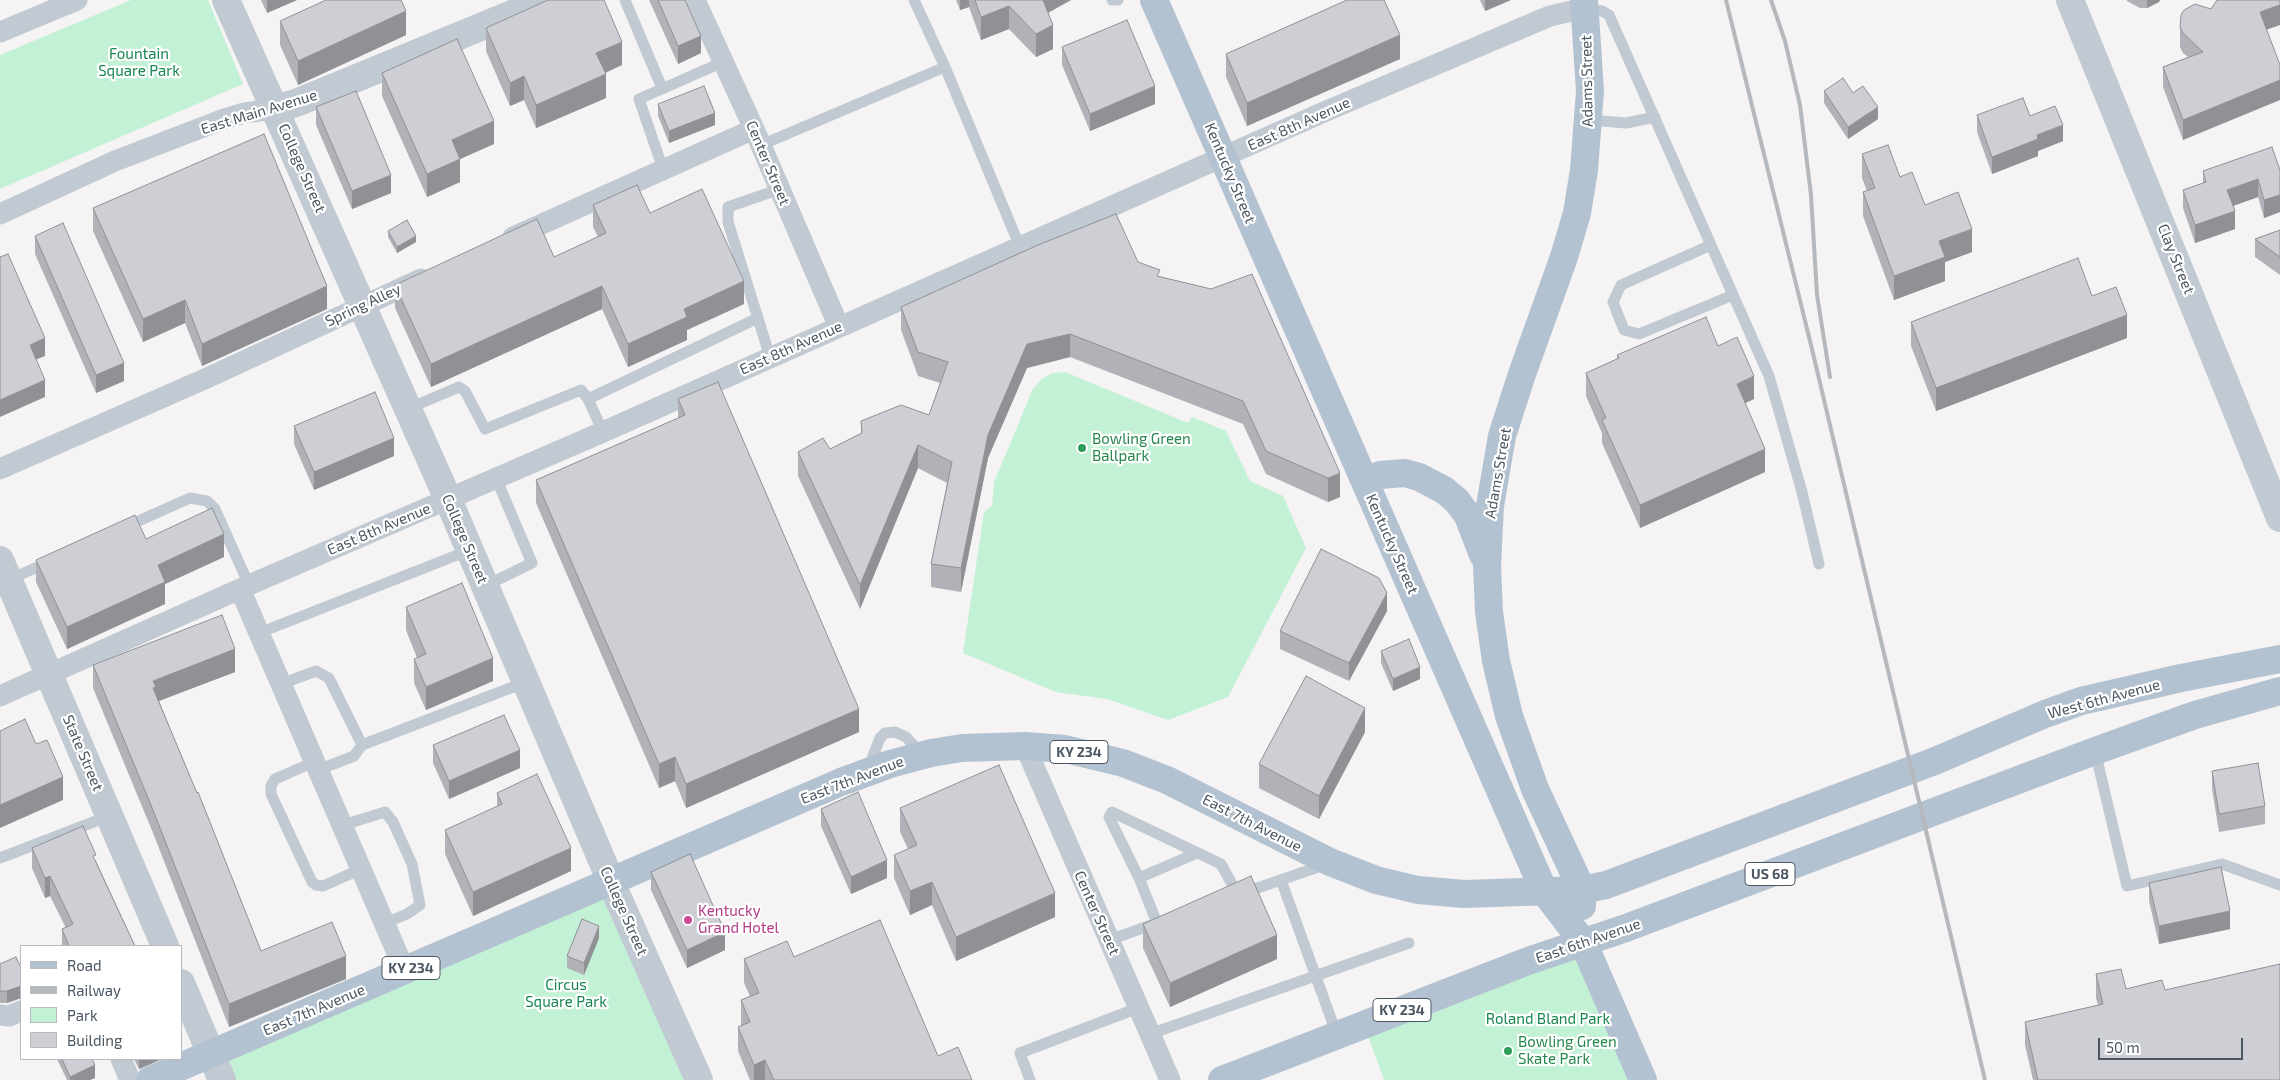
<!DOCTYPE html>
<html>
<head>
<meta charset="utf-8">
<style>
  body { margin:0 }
  #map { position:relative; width:2280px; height:1080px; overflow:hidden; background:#f5f3f3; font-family:"Exo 2",sans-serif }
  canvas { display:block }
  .legend { position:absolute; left:20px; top:945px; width:162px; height:115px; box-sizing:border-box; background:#fff; border:1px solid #b7bbc0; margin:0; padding:6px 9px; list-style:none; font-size:15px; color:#4a5661 }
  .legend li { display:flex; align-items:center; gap:10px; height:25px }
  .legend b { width:25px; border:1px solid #b7bbc0 }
  .scale { position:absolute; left:2098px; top:1038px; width:145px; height:22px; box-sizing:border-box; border:2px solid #4a5661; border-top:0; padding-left:6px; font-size:15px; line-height:18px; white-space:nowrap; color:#4a5661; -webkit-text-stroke:4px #fff; paint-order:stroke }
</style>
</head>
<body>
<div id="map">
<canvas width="2280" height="1080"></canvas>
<ul class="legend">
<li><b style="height:6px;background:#b3c2d1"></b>Road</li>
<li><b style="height:6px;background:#b5b8bd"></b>Railway</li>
<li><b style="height:14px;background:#c3f1d5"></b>Park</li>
<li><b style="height:14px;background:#cdcfd5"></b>Building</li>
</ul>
<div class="scale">50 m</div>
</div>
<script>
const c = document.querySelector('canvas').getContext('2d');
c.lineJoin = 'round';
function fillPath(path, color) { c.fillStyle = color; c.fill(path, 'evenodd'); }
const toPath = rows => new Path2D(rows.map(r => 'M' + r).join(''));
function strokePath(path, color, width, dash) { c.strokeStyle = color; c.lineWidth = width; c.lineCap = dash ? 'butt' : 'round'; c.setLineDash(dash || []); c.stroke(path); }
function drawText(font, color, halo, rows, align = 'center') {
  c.font = font + ' "Exo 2",sans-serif'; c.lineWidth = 4.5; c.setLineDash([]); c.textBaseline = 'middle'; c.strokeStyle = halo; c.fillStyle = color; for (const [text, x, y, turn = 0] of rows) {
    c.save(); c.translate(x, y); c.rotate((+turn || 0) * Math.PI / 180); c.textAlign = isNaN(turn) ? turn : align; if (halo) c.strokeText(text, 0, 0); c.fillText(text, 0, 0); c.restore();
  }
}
const green = toPath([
  [131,0,208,0,243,84,0,189,0,55],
  [1065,372,1188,423,1192,417,1226,431,1250,481,1283,496,1306,548,1228,697,1168,720,1107,699,1056,692,963,653,984,512,992,506,994,482,1033,389,1042,379,1052,373],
  [610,881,697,1080,222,1080,211,1054],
  [1583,942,1641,1080,1384,1080,1364,1025]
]);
const service = toPath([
  [625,0,662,88],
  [1112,0,1118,0],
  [1585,8,1602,11,1609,15,1769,376,1802,492,1819,564],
  [945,67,1020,247],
  [1589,120,1626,123,1655,117],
  [761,145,945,67,914,0],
  [663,169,639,99,723,62],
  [1711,245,1621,285,1613,302,1624,330,1639,334,1733,295],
  [770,357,728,222,728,207,780,189],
  [588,399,758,318],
  [407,409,459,387,465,391,485,429,581,390,588,399,603,432],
  [125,527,190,498,207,501,215,509,249,585],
  [8,580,49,562],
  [485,586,532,563,496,478],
  [259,633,470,550],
  [281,684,316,671,329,678,362,745,354,756,318,770],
  [362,745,526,682],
  [2095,751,2127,886,2222,864,2280,885],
  [314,762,275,779,271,786,271,794,312,882,316,885,323,886,361,869],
  [868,769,880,738,885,733,895,732,906,737,922,754],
  [343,825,385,812,393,822,412,864,420,905,407,914,385,923],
  [0,858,109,816],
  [1139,878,1197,853],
  [1281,880,1337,1035],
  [1243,893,1327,864],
  [1157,923,1139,878,1109,817,1112,812,1221,864,1238,895],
  [1109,940,1157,923],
  [1150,1034,1409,943],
  [1030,1080,1020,1053,1138,1008]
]);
const minor = toPath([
  [695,0,754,129,839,327],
  [0,32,77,0],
  [0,214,115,161,224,119,244,113,275,109],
  [513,237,754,129],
  [0,469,207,378,421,279],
  [240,589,405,971],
  [0,696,249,585,603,432,1324,112,1550,16,1585,8],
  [1025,746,1170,1080],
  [0,1015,9,1016,21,1011],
  [121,1059,130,1080]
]);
const tertiary = toPath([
  [226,0,448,499,618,898,699,1080],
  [2070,0,2280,518],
  [275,109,296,103,546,0],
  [0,560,165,946],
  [181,983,222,1080]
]);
const primary = toPath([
  [1154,0,1544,891,1583,942,1643,1080],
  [1365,482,1380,475,1405,473,1419,477,1444,490,1457,501,1468,516,1483,555],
  [1582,906,1582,890,1535,789,1509,716,1496,661,1489,612,1487,566,1490,506,1502,436,1522,374,1564,257,1577,213,1584,170,1590,91,1584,0],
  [150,1080,841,782,890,764,931,753,962,748,1025,746,1065,749,1123,763,1167,780,1330,862,1376,880,1418,890,1464,894,1582,890,1606,885,1935,761,2045,714,2081,701,2181,678,2280,659],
  [1222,1080,1528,961,1626,928,2095,751,2195,715,2280,691]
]);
const rail = toPath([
  [1726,0,1811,345,1985,1080],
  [1771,0,1785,41,1800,105,1811,195,1817,295,1830,377]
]);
const wall = toPath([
  [261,0,297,0,267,13],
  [649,0,685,0,701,53,678,64],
  [956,0,1071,0,1048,13,1053,49,1036,57,1009,29,981,40,969,7,960,10],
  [1480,0,1511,0,1485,11],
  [2127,0,2160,0,2159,2,2147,8,2140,8,2127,1],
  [2280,0,2280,25,2266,29,2183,140,2163,87,2163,67,2188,57,2183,53,2180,47,2180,27,2211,9],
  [280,21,406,35,298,85,280,45],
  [486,28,622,65,605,73,606,98,536,128,524,100,510,106,486,51],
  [1062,47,1155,104,1090,131,1062,65],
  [1226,54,1400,59,1247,126,1226,77],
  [382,73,494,144,460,159,460,182,427,197,382,96],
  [1824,91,1853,93,1878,119,1848,139,1824,103],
  [658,104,715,125,669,143,658,116],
  [316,107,391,193,352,209,316,125],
  [1977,115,2030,116,2063,141,2038,151,2038,156,1992,174,1977,132],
  [1862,154,1925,205,1972,252,1945,262,1945,281,1894,300,1863,216,1863,192,1867,191,1862,178],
  [2280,170,2280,212,2264,218,2258,197,2233,206,2235,229,2195,243,2183,208,2183,190,2203,183,2203,171],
  [593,205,650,213,744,304,687,330,687,340,628,367,602,309,431,387,395,308,395,285,554,257,598,237,593,227],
  [93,208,327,309,202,366,185,323,143,342,93,231],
  [2280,230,2280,275,2255,257,2255,239],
  [388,231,416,242,397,253,388,237],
  [35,236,124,381,96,393,35,254],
  [1138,262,1160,277,1211,289,1340,497,1328,502,1266,474,1243,424,1070,357,1027,368,988,458,961,592,931,587,931,564,947,483,918,468,860,609,798,476,798,452,830,449,861,433,861,421,929,415,940,383,918,376,901,330,901,307],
  [2092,296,2127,338,1936,411,1911,346,1911,322],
  [1718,346,1754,399,1745,403,1765,472,1640,528,1602,443,1602,433,1586,396,1586,373,1617,359,1617,355],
  [678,399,859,732,686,808,675,781,659,788,536,503,536,480,678,418],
  [294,426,394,456,314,490,294,444],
  [146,539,224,557,165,584,165,604,67,649,36,582,36,560],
  [406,607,493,681,426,710,414,683,414,659,417,658,406,630],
  [1387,611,1349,681,1280,649,1280,631],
  [1381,651,1420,679,1393,691,1381,663],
  [93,665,235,672,159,701,261,951,346,979,229,1027,153,833,93,688],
  [1365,732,1319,819,1259,788,1259,764],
  [433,745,520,768,449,799,433,763],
  [2212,771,2265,806,2265,824,2219,832,2212,789],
  [497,793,571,871,473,916,445,854,445,830,497,807],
  [900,808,1055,917,956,961,932,905,910,915,894,878,894,855,908,849,900,832],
  [821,809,887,878,851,894,821,826],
  [32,848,96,861,135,946,62,946,62,929,66,928,50,896,45,898,32,868],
  [651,872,725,950,687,968,651,890],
  [2149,883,2230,929,2159,944,2149,901],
  [1143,924,1277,959,1170,1007,1143,948],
  [599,938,584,975,567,968,567,956],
  [794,957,938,1056,972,1080,750,1080,738,1051,738,1027,741,1026,741,1000,750,996,744,983,744,959],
  [0,964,21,968,21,998,7,1003,0,1003],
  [2096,974,2126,989,2165,990,2280,1080,2033,1080,2025,1045,2025,1022,2098,1005,2096,998],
  [57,1059,92,1059,95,1078,90,1080,67,1080],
  [134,1059,162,1059,139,1069]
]);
const shadedWall = toPath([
  [267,0,297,0,267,13],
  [960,0,969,0,969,7,960,10],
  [1040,0,1071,0,1040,17],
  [1485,0,1511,0,1485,11],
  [2147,0,2160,0,2159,2,2147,8],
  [2280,5,2280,25,2260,32,2260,12],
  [1009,6,1009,29,981,40,981,17],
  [406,11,406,35,298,85,298,61],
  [1053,25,1053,49,1036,57,1036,34],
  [1400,35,1400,59,1247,126,1247,103],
  [701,36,701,53,678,64,678,46],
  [622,42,622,65,596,77,596,53],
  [606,74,606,98,536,128,536,105],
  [524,76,524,100,510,106,510,83],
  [2280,80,2280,100,2183,140,2183,120],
  [1155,86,1155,104,1090,131,1090,114],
  [1878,107,1878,119,1848,139,1848,127],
  [715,113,715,125,669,143,669,131],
  [494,121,494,144,460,159,460,182,427,197,427,174,452,140],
  [2063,125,2063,141,2038,151,2038,156,1992,174,1992,157,2037,135],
  [391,175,391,193,352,209,352,191],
  [2258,179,2258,197,2227,208,2227,190],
  [2280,195,2280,212,2264,218,2264,200],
  [2235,211,2235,229,2195,243,2195,225],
  [1972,229,1972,252,1945,262,1945,281,1894,300,1894,276,1939,241],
  [416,236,416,242,397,253,397,247],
  [744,281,744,304,687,330,687,340,628,367,628,344,684,309],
  [327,286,327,309,202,366,202,344],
  [602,286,602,309,431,387,431,364],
  [185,300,185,323,143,342,143,319],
  [2127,315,2127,338,1936,411,1936,388],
  [1070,334,1070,357,1027,368,988,458,961,592,961,568,988,435,1027,344],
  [45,338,45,356,30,362,30,345],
  [124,363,124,381,96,393,96,375],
  [1754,376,1754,399,1737,407,1737,384],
  [45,380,45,397,0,417,0,400],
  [394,438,394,456,314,490,314,472],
  [918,445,918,468,860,609,860,585],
  [1765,449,1765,472,1640,528,1640,505],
  [1340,473,1340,497,1328,502,1328,478],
  [224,534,224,557,165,584,165,604,67,649,67,627,158,565],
  [1387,593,1387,611,1349,681,1349,663],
  [235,649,235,672,156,702,156,710,153,681],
  [493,658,493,681,426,710,426,687],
  [1420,667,1420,679,1393,691,1393,679],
  [1365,708,1365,732,1319,819,1319,796],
  [859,709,859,732,686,808,686,784],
  [520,750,520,768,449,799,449,781],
  [675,757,675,781,659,788,659,764],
  [63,777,63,800,0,828,0,805],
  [571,848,571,871,473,916,473,892],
  [887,860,887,878,851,894,851,877],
  [50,876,50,896,45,898,45,878],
  [932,882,932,905,910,915,910,891],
  [1055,893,1055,917,956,961,956,937],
  [2230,911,2230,929,2159,944,2159,926],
  [599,926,599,938,584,975,584,963],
  [725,932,725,950,687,968,687,950],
  [1277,935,1277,959,1170,1007,1170,983],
  [346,956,346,979,229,1027,229,1004],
  [21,986,21,998,7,1003,7,991],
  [139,1059,162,1059,139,1069],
  [765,1060,765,1080,754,1080,754,1065],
  [95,1065,95,1078,90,1080,70,1080,70,1077]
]);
const building = toPath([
  [326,0,401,0,406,11,298,61,280,21,326,0],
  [548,0,604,0,622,42,596,53,606,74,536,105,524,76,510,83,486,28,548,0],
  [658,0,685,0,701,36,678,46,658,0],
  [975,0,1043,0,1053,25,1036,34,1009,6,981,17,975,0],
  [1347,0,1384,0,1400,35,1247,103,1226,54,1347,0],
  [2217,0,2280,0,2280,5,2260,12,2280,65,2280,80,2183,120,2163,67,2203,52,2183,33,2180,27,2181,15,2184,10,2195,4,2211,9,2217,0],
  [1127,20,1155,86,1090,114,1062,47,1127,20],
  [457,39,494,121,452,140,460,159,427,174,382,73,457,39],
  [1843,78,1853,93,1863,86,1878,107,1848,127,1824,91,1843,78],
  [704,86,715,113,669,131,658,104,704,86],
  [356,91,391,175,352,191,316,107,356,91],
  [2023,98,2030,116,2055,106,2063,125,2037,135,2038,139,1992,157,1977,115,2023,98],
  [264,134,327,286,202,344,185,300,143,319,93,208,264,134],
  [1888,145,1900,177,1912,172,1925,205,1958,192,1972,229,1939,241,1945,257,1894,276,1863,192,1875,188,1862,154,1888,145],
  [2272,147,2280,170,2280,195,2264,200,2258,179,2227,190,2235,211,2195,225,2183,190,2206,182,2203,171,2272,147],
  [637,185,650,213,702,189,744,281,684,309,687,317,628,344,602,286,431,364,395,285,537,219,554,257,606,233,593,205,637,185],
  [1116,214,1138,262,1160,270,1157,276,1211,289,1252,274,1340,473,1328,478,1266,451,1243,401,1070,334,1027,344,988,435,961,568,931,564,952,462,918,445,860,585,798,452,823,438,830,449,862,433,861,421,901,405,929,415,948,362,918,352,901,307,1038,245,1116,214],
  [407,220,416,236,397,247,388,231,407,220],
  [63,223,124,363,96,375,35,236,63,223],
  [2280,230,2280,257,2255,239,2280,230],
  [8,254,45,338,30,345,45,380,0,400,0,257,8,254],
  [2078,258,2092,296,2116,287,2127,315,1936,388,1911,322,2078,258],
  [1706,317,1718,346,1737,337,1754,376,1737,384,1765,449,1640,505,1602,420,1606,418,1586,373,1619,358,1617,355,1706,317],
  [718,382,859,709,686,784,675,757,659,764,536,480,685,415,678,399,718,382],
  [375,392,394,438,314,472,294,426,375,392],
  [212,508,224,534,158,565,165,582,67,627,36,560,135,515,146,539,212,508],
  [1321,549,1379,578,1387,593,1349,663,1280,631,1321,549],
  [462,583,493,658,426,687,414,659,426,654,406,607,462,583],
  [222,615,235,649,153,681,156,687,153,688,197,793,198,792,261,951,332,922,346,956,229,1004,153,810,93,665,222,615],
  [1409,639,1420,667,1393,679,1381,651,1409,639],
  [1306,676,1365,708,1319,796,1259,764,1306,676],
  [504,715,520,750,449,781,433,745,504,715],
  [25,719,36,744,47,740,63,777,0,805,0,731,25,719],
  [2258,763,2265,806,2219,814,2212,771,2258,763],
  [999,765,1055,893,956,937,932,882,910,891,894,855,917,845,900,808,999,765],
  [537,774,571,848,473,892,445,830,502,804,497,793,537,774],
  [858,792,887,860,851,877,821,809,858,792],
  [83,826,96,855,93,856,135,946,69,946,62,929,73,924,50,876,45,878,32,848,83,826],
  [690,854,725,932,687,950,651,872,690,854],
  [2221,867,2230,911,2159,926,2149,883,2221,867],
  [1251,876,1277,935,1170,983,1143,924,1251,876],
  [582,919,599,926,584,963,567,956,582,919],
  [880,920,938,1056,958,1047,972,1080,774,1080,765,1060,754,1065,738,1027,750,1022,741,1000,759,993,744,959,787,941,794,957,880,920],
  [16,957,21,968,21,986,7,991,0,991,0,964,16,957],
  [2280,964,2280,1080,2038,1080,2025,1022,2103,1004,2096,974,2121,969,2126,989,2162,980,2165,990,2280,964],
  [62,1059,92,1059,95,1065,70,1077,62,1059]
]);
const markers = [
  [1082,448,5,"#2e9e5b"],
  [688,920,5,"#d1479c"],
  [1508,1051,5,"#2e9e5b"]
];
const shields = [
  [1079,752,58],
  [1770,874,50],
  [411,968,58],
  [1402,1010,58]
];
const shieldNames = [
  ["KY 234",1079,752],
  ["US 68",1770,874],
  ["KY 234",411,968],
  ["KY 234",1402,1010]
];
const parkNames = [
  ["Fountain",139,54],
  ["Square Park",139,71],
  ["Circus",566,985],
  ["Square Park",566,1002],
  ["Roland Bland Park",1548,1019]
];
const streetNames = [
  ["Adams Street",1587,81,-91],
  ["East Main Avenue",259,112,-17],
  ["East 8th Avenue",1299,124,-24],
  ["Center Street",768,163,67],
  ["College Street",302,168,66],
  ["Kentucky Street",1230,173,67],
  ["Clay Street",2176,259,68],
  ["Spring Alley",363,305,-25],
  ["East 8th Avenue",791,348,-24],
  ["Adams Street",1498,473,-80],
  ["East 8th Avenue",379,529,-23],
  ["College Street",465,539,67],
  ["Kentucky Street",1392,544,66],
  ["West 6th Avenue",2104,699,-15],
  ["State Street",83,753,67],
  ["East 7th Avenue",852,780,-21],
  ["East 7th Avenue",1252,823,27],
  ["College Street",624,911,66],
  ["Center Street",1097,913,66],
  ["East 6th Avenue",1588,941,-19],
  ["East 7th Avenue",314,1010,-23]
];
const leisureNames = [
  ["Bowling Green",1092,439],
  ["Ballpark",1092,456],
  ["Bowling Green",1518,1042],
  ["Skate Park",1518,1059]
];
const hotelNames = [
  ["Kentucky",698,911],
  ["Grand Hotel",698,928]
];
fillPath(green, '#c3f1d5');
strokePath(service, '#c1cad2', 11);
strokePath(minor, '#c1cad2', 21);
strokePath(tertiary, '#c1cad2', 28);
strokePath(primary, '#b3c2d1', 28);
strokePath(rail, '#b5b8bd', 4);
fillPath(wall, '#b0b2b7');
fillPath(shadedWall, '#909195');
fillPath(building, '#cdcfd5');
strokePath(building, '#909195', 1);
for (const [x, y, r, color] of markers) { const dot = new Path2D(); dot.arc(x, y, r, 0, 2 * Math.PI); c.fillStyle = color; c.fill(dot); strokePath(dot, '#fff', 2); }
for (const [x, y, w] of shields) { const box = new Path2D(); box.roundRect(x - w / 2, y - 11.5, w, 23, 4); c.fillStyle = '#fff'; c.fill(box); strokePath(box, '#4a5661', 1); }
drawText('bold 14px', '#4a5661', null, shieldNames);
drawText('15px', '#17864f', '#fff', parkNames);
drawText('15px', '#4a5661', '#fff', streetNames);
drawText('15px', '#27864d', '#fff', leisureNames, 'left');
drawText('15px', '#b23c85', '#fff', hotelNames, 'left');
</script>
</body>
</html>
